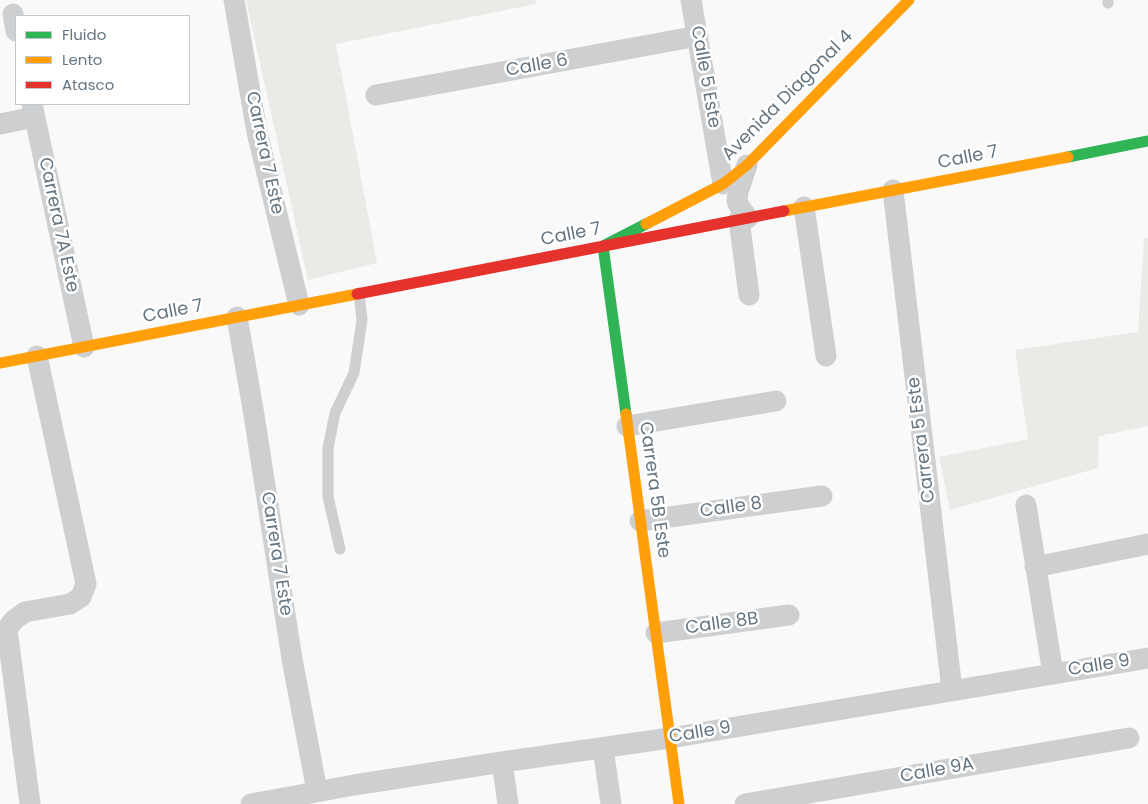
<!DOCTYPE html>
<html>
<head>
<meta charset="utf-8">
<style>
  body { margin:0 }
  #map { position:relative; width:1148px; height:804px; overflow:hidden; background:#f9f9f9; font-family:Poppins,sans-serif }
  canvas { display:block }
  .legend { position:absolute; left:15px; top:15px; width:175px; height:90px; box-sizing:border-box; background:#fff; border:1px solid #c1c8cd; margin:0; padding:6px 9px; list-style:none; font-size:15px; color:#657683 }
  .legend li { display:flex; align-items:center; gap:10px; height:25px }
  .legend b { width:25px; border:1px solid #c1c8cd }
</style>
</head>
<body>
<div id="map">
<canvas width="1148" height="804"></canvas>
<ul class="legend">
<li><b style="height:6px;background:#30b455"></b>Fluido</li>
<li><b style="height:6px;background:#ff9f0a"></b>Lento</li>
<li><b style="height:6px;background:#e5322d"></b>Atasco</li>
</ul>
</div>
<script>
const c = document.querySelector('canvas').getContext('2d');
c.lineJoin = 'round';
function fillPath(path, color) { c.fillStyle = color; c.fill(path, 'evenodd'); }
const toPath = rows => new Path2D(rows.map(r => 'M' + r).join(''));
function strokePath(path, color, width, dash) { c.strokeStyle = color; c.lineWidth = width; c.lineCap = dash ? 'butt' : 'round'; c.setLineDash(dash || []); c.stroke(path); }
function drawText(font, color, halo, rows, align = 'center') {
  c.font = font + ' Poppins,sans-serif'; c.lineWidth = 5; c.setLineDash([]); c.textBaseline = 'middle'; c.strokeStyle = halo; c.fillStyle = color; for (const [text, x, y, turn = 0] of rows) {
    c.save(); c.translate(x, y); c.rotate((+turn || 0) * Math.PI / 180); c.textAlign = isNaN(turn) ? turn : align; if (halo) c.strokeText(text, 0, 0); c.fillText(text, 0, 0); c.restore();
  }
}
const green = toPath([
  [246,0,535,0,536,4,336,44,377,263,308,280],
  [1148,238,1148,426,1099,436,1098,468,950,510,939,457,1028,439,1015,350,1138,332,1144,239]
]);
const lane = toPath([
  [1108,0,1108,3],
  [340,549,328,497,328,448,335,413,354,373,362,320,359,293]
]);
const street = toPath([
  [234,0,257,132,299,305],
  [691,0,723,184],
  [13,14,16,31],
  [376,95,698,36],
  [32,104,84,347],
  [0,124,35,117],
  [747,165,738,192,737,201,741,209,748,218],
  [893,190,952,690],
  [804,207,826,356],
  [739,220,749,295],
  [237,317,254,415,292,659,317,791],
  [627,426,776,401],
  [1026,505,1053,674],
  [640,521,822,496],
  [1035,567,1148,544],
  [656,633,789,615],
  [603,748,611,804],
  [502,762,508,804],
  [30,804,7,629,14,620,25,612,70,604,81,597,86,584,37,356],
  [251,804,354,785,502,762,670,738,1148,658],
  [745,804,1129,738]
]);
const fast = toPath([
  [1068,157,1148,141],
  [626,414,603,246,646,224]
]);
const slow = toPath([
  [784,211,1068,157],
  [646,224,723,184,747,165,909,0],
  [0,363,357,294],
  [626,414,679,804]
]);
const jam = toPath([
  [357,294,784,211]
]);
const streetNames = [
  ["Calle 6",537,66,-10],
  ["Calle 5 Este",705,77,80],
  ["Avenida Diagonal 4",788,96,-45],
  ["Carrera 7 Este",264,153,78],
  ["Calle 7",968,158,-11],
  ["Carrera 7A Este",58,225,78],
  ["Calle 7",571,235,-11],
  ["Calle 7",173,312,-11],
  ["Carrera 5 Este",922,440,-97],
  ["Carrera 5B Este",654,490,82],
  ["Calle 8",731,508,-8],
  ["Carrera 7 Este",276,554,81],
  ["Calle 8B",722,624,-8],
  ["Calle 9",1099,666,-9],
  ["Calle 9",700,733,-9],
  ["Calle 9A",937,771,-10]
];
fillPath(green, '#e8ebe6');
strokePath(lane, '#cecfd0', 11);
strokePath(street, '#cecfd0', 21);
strokePath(fast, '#30b455', 11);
strokePath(slow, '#ff9f0a', 11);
strokePath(jam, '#e5322d', 11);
drawText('18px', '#657683', '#fff', streetNames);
</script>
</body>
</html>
